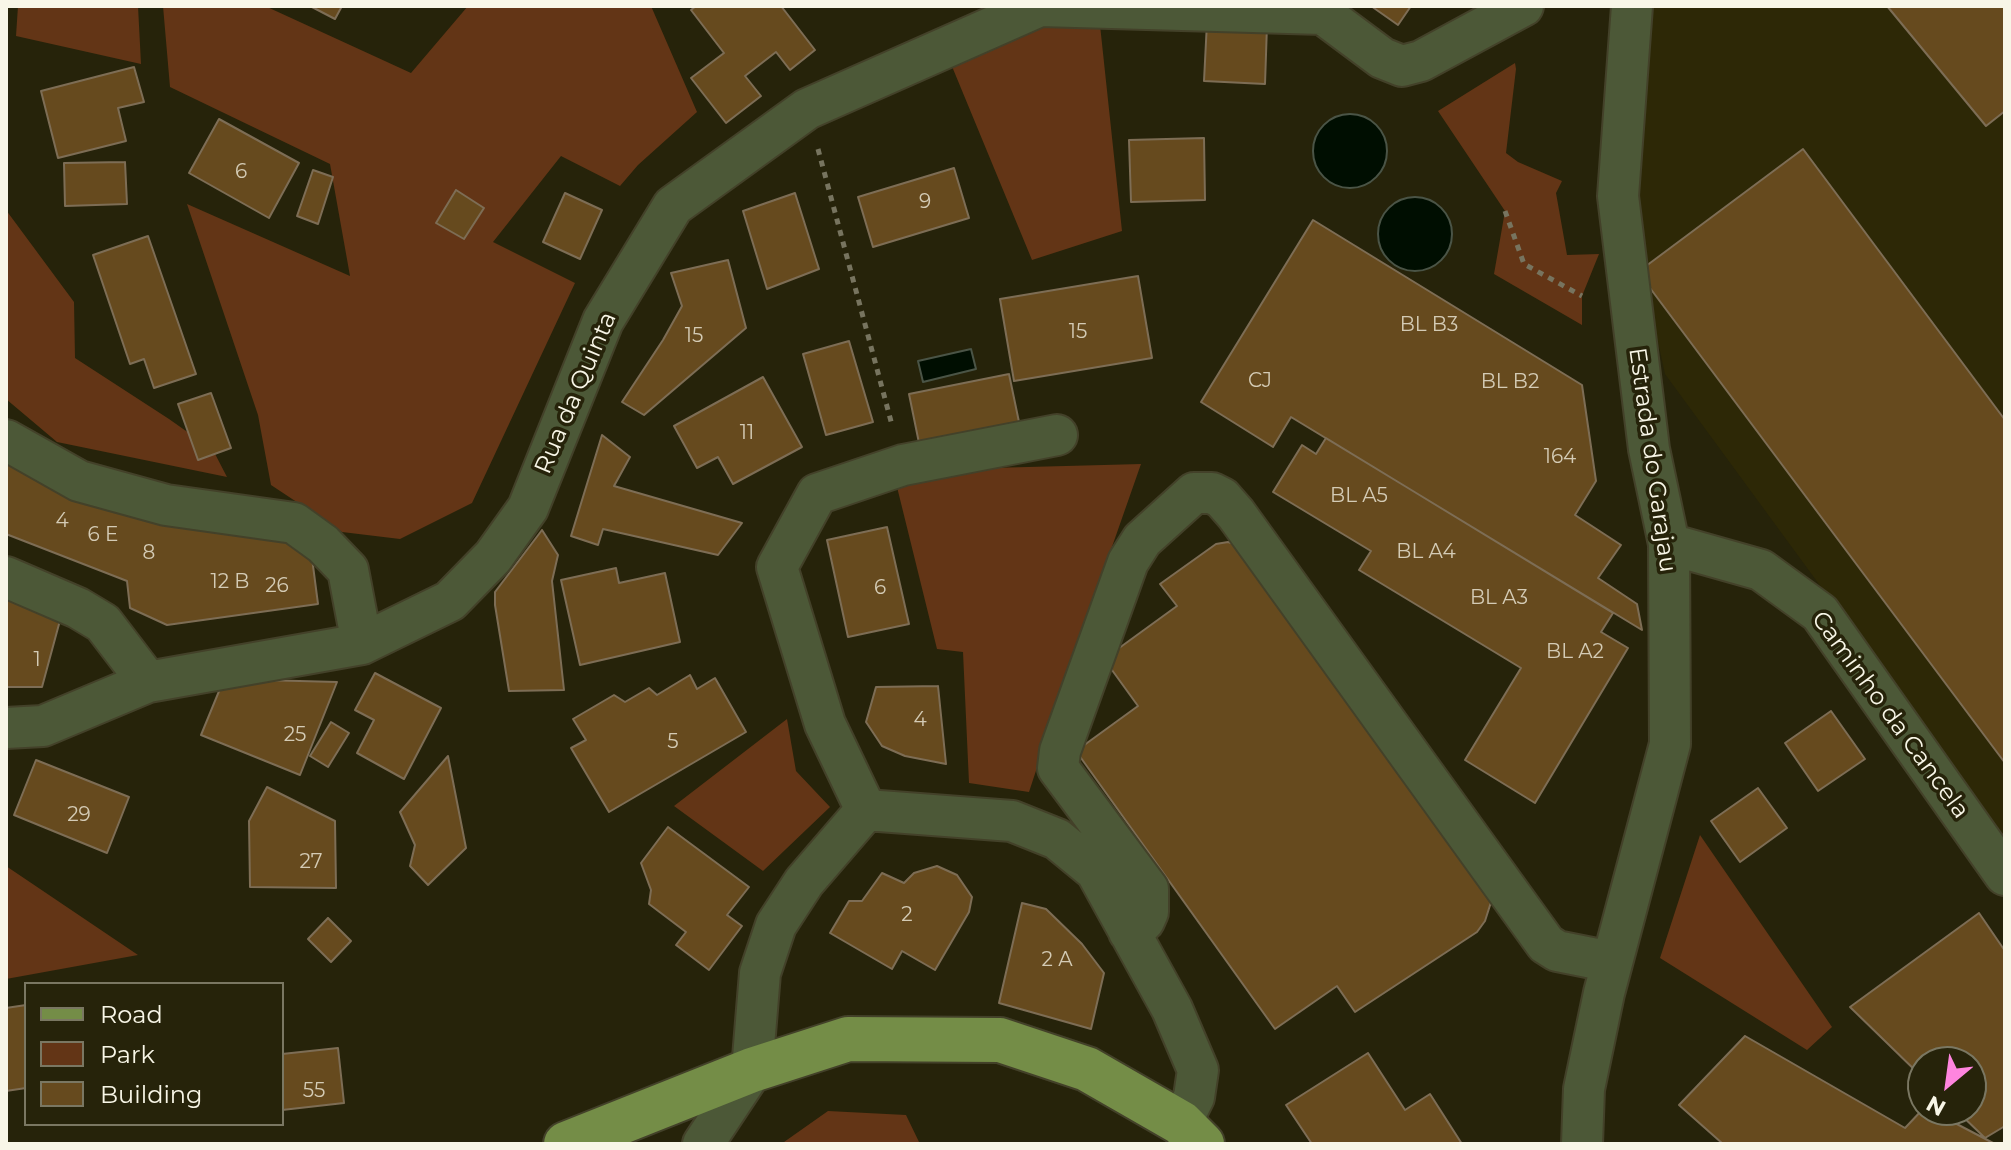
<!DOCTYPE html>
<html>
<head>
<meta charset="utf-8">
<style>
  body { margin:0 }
  #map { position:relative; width:2011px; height:1150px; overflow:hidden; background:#26230a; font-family:Montserrat,sans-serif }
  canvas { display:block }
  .frame { position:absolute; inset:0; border:8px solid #f8f6e7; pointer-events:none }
  .legend { position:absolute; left:24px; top:982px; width:260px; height:144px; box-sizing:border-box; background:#26230a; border:2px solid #7a7762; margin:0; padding:10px 14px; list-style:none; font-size:24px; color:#f8f6e7 }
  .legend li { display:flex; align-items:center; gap:16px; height:40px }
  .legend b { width:40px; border:2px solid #7a7762 }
  .north { position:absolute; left:1907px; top:1046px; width:80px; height:80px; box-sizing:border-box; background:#26230a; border:2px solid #7a7762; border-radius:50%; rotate:209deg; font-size:22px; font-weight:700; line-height:32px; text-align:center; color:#f8f6e7 }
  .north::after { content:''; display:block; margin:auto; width:28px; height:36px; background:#ff85df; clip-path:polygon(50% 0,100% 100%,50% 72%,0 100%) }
</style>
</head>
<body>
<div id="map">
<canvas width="2011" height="1150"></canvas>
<div class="frame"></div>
<ul class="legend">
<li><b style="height:10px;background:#748d47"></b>Road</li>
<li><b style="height:22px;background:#633516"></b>Park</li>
<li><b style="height:22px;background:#664a1e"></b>Building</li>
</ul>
<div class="north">N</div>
</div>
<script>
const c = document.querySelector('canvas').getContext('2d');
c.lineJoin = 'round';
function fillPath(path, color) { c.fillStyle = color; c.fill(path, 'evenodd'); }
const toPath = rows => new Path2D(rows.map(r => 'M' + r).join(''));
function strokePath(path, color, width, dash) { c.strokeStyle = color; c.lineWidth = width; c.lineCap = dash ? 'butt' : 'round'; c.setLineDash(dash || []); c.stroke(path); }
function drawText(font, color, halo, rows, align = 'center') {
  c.font = font + ' Montserrat,sans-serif'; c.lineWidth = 7; c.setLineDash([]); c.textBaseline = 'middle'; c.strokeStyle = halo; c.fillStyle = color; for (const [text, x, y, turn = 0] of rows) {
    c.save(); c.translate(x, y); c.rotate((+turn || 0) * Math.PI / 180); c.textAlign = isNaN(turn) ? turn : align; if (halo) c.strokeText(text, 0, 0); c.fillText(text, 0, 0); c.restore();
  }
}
const built = toPath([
  [1636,6,2005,6,2005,838,1665,374,1630,214]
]);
const green = toPath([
  [18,6,138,6,141,64,16,36],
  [163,6,265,6,411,73,468,6,651,6,697,112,638,165,620,186,561,156,493,242,575,283,472,503,400,539,342,532,271,485,258,415,187,204,350,276,330,164,170,87],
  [1100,25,1122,231,1032,260,951,64,1039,27],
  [1515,63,1516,69,1506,153,1518,162,1562,181,1556,193,1567,255,1599,254,1582,296,1582,325,1494,274,1505,211,1438,111],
  [6,210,74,302,75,358,169,419,213,450,227,477,57,442,6,399],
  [1141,464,1072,661,1029,792,969,783,963,652,937,649,897,487,990,468],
  [787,719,796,771,830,807,763,871,674,806],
  [1700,835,1832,1027,1807,1050,1660,958],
  [6,866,138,955,6,979],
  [828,1111,906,1115,920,1144,784,1144,784,1142]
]);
const water = toPath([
  '1313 151a37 37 0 1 1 74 0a37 37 0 1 1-74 0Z',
  '1378 234a37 37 0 1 1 74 0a37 37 0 1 1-74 0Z',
  [971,349,976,369,923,382,918,361,971,349]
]);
const building = toPath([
  [310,6,342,6,335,19,310,6],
  [696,6,781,6,815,50,790,70,776,52,745,76,761,96,726,123,691,78,724,53,691,10,696,6],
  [1371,6,1411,6,1398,25,1371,6],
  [1887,6,2005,6,2005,111,1986,126,1887,6],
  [1207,22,1267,25,1265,84,1204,81,1207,22],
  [134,67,144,102,118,108,126,141,58,158,41,91,134,67],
  [219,119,299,163,269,218,189,173,219,119],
  [1204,138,1205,200,1131,202,1129,140,1204,138],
  [1803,149,2005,420,2005,763,1638,272,1803,149],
  [125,162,127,204,65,206,64,163,125,162],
  [954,168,969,218,873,247,858,197,954,168],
  [313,170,333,177,318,224,297,216,313,170],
  [456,190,484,208,464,239,436,223,456,190],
  [565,193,602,210,580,259,543,242,565,193],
  [795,193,819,269,767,289,743,211,795,193],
  [1313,220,1582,385,1596,481,1575,515,1621,545,1598,578,1637,604,1642,630,1291,417,1273,447,1201,402,1313,220],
  [148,236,196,374,154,388,144,359,130,364,93,255,148,236],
  [728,260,746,328,644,415,622,402,663,340,682,306,671,273,728,260],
  [1138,276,1152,358,1014,381,1000,299,1138,276],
  [849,341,873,422,826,435,803,354,849,341],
  [1009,374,1019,422,919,443,909,394,1009,374],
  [763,377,802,447,733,484,718,457,697,468,674,426,763,377],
  [211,393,231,448,198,460,178,404,211,393],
  [602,435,630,457,614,486,742,523,718,555,603,529,598,545,571,536,602,435],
  [1326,438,1613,613,1601,632,1628,648,1535,803,1465,760,1521,668,1359,570,1371,551,1273,492,1302,445,1316,454,1326,438],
  [6,458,274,532,312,558,318,604,167,625,130,608,127,581,6,534,6,458],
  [887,527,909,624,848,637,827,540,887,527],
  [542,530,558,555,552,581,564,690,509,691,495,605,495,592,542,530],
  [1228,542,1237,545,1492,899,1485,921,1477,932,1355,1012,1337,986,1275,1029,1076,751,1138,706,1104,659,1177,606,1160,584,1216,544,1228,542],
  [616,568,619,583,665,573,680,642,580,665,561,580,616,568],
  [6,597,62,613,42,687,6,687,6,597],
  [375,673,441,708,404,779,357,753,374,720,355,710,375,673],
  [690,675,697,689,715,678,746,732,609,812,571,748,586,740,573,719,614,695,625,702,649,688,657,695,690,675],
  [224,679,337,682,300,775,201,735,224,679],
  [938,686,946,764,905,756,882,746,866,722,876,687,938,686],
  [1831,711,1865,759,1818,791,1785,743,1831,711],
  [331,722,349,733,328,767,310,756,331,722],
  [448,756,466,848,428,885,410,866,415,845,400,812,448,756],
  [36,760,129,797,107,853,14,815,36,760],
  [267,787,335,821,336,888,250,887,249,821,267,787],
  [1758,788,1787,828,1740,862,1711,821,1758,788],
  [668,827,749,887,727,915,742,926,709,970,676,945,686,932,649,904,651,890,641,863,668,827],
  [937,866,957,875,972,897,969,912,935,970,902,951,892,969,830,933,849,901,862,901,882,873,904,883,914,873,937,866],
  [1022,903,1046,909,1082,944,1104,973,1091,1029,999,1003,1022,903],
  [1979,913,2005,951,2005,1126,1985,1138,1956,1110,1971,1110,1971,1062,1923,1062,1923,1078,1850,1007,1979,913],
  [328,918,351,941,331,962,308,939,328,918],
  [26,1005,26,1088,6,1091,6,1008,26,1005],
  [1745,1036,1905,1128,1923,1109,1930,1110,1995,1144,1723,1144,1679,1105,1745,1036],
  [338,1048,344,1103,282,1110,282,1054,338,1048],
  [1368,1053,1405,1110,1430,1094,1462,1144,1312,1144,1286,1105,1368,1053]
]);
const path = toPath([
  [818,149,892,425],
  [1505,211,1524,264,1582,296]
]);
const minor = toPath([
  [6,440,79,481,166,505,294,523,323,544,348,570,362,644],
  [1669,544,1761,570,1820,613,2005,875],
  [6,577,78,608,103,623,148,682],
  [6,728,43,726,148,682,362,644,450,601,493,557,528,508,603,321,673,206,807,109,1040,6,1323,14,1382,58,1402,66,1421,61,1523,6],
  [866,810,825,724,777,567,817,494,903,465,1057,435],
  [866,810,1012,821,1057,839,1096,871,1172,1009,1198,1070,1194,1097,1181,1123],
  [1129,932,1144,921,1148,912,1148,889,1058,768,1060,751,1128,562,1142,540,1194,493,1212,493,1222,498,1236,514,1546,944,1557,951,1612,962],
  [703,1144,752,1070,760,973,776,925,804,882,866,810],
  [1582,1144,1584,1089,1604,993,1670,744,1669,544,1649,449,1618,196,1632,6]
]);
const major = toPath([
  [566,1144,752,1070,848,1039,1000,1040,1087,1069,1181,1123,1202,1144]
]);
const numberNames = [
  ["6",241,172],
  ["9",925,202],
  ["BL B3",1429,325],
  ["15",1078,332],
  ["15",694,336],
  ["CJ",1260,381],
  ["BL B2",1510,382],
  ["11",747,433],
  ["164",1560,457],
  ["BL A5",1359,496],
  ["4",62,521],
  ["6 E",103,535],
  ["BL A4",1426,552],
  ["8",149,553],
  ["12 B",230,582],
  ["26",277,586],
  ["6",880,588],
  ["BL A3",1499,598],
  ["BL A2",1575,652],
  ["1",37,660],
  ["4",920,720],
  ["25",295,735],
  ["5",673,742],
  ["29",79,815],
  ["27",311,862],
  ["2",907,915],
  ["2 A",1057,960],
  ["55",314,1091]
];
const streetNames = [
  ["Rua da Quinta",576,393,-67],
  ["Estrada do Garajau",1652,460,82],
  ["Caminho da Cancela",1890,715,54]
];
fillPath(built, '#2d2806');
fillPath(green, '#633516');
fillPath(water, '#000e01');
strokePath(water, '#4a5446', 2);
fillPath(building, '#664a1e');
strokePath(building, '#7d6d55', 2);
strokePath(minor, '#434129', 44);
strokePath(major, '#434129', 48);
strokePath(path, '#77745f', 5, [6, 6]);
strokePath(minor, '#4c5837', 40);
strokePath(major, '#748d47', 44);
drawText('20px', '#d4cbb5', null, numberNames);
drawText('24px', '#f8f6e7', '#26230a', streetNames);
</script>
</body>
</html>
